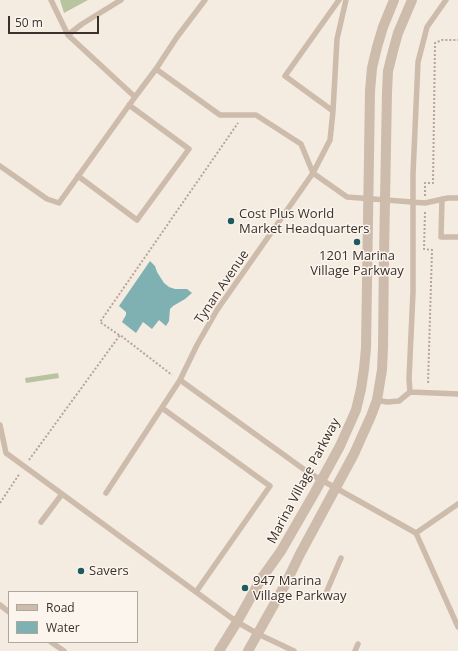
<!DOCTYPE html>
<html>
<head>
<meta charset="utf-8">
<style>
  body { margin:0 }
  #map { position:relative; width:458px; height:651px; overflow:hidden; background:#f4ebe1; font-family:"Open Sans",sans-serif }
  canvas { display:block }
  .legend { position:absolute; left:8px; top:591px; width:130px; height:52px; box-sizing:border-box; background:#fbf5ee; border:1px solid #aea6a0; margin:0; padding:5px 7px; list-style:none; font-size:12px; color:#3b302b }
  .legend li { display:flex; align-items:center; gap:8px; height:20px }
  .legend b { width:20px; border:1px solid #aea6a0 }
  .scale { position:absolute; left:8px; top:16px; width:91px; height:18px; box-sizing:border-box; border:2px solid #3b302b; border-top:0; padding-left:5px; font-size:12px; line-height:14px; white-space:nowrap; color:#3b302b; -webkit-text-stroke:3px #fbf5ee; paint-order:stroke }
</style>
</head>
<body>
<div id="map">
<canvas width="458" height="651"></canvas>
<ul class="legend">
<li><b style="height:5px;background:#cdbbac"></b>Road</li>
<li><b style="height:11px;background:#7fb0b2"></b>Water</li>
</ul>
<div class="scale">50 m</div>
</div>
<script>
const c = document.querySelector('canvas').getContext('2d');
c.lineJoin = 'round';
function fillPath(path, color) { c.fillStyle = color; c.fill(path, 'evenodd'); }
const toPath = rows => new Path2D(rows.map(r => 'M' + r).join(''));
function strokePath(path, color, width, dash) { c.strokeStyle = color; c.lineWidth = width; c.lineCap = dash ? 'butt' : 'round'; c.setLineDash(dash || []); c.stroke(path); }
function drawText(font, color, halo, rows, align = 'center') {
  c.font = font + ' "Open Sans",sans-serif'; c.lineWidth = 3; c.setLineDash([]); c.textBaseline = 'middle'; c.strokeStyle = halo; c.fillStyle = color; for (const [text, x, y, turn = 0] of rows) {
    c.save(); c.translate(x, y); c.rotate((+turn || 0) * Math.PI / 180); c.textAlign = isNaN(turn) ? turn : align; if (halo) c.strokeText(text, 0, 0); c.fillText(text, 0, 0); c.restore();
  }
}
const green = toPath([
  [60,0,88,0,64,13],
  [58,373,59,378,26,383,25,378]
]);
const water = toPath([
  [150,261,155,266,157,272,164,283,169,287,175,289,187,289,192,293,185,299,173,306,170,309,169,321,166,326,159,320,152,329,143,322,136,333,122,322,126,315,126,312,119,306]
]);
const path = toPath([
  [425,196,425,183,433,183,435,43,442,40,458,40],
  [425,212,424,249,432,250,428,384],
  [119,335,100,322,238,123],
  [29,460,120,335,172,375],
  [0,503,20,473]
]);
const service = toPath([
  [51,0,68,35,135,97,156,69,177,37,205,0],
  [339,0,285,76,333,111,330,140,313,173,347,197,425,203,448,198,458,198],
  [446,0,427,27,418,62,413,174,413,292,409,379,410,392,458,394],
  [68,35,82,24,121,0],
  [156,69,220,115,256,115,301,144,313,173,217,310,197,345,180,380,309,473,416,533,458,627],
  [333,111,337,39,346,0],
  [0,166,47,199,59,203,135,97],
  [78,176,137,220,189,149,129,105],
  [442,199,441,237,458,237],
  [377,400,387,402,399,401,410,392],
  [162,408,270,486,196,592],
  [0,425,6,453,237,622,258,634,294,651],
  [106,493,180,380],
  [41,522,62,494],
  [416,533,458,504],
  [326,593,341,558],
  [0,605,9,612],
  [51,642,64,651],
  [355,651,358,644]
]);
const tertiary = toPath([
  [219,651,237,622,261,579,281,551,315,492,340,446,356,410,361,389,364,369,366,348,370,91,372,68,377,47,383,27,394,0],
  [248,651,286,583,300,554,354,454,371,416,377,400,382,370,383,348,384,255,387,92,388,71,393,51,398,33,412,0]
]);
const markers = [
  [231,221,4,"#1f5a5e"],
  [357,242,4,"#1f5a5e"],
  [81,571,4,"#1f5a5e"],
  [245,588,4,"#1f5a5e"]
];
const poiNames = [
  ["Cost Plus World",239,214],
  ["Market Headquarters",239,229],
  ["1201 Marina",357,256,"center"],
  ["Village Parkway",357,271,"center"],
  ["Savers",89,571],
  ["947 Marina",253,581],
  ["Village Parkway",253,596]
];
const streetNames = [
  ["Tynan Avenue",222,287,-56],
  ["Marina Village Parkway",304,481,-62]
];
fillPath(green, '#b8c4a0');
fillPath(water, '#7fb0b2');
strokePath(path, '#b9a596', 2, [2, 2]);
strokePath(service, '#cdbbac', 5.5);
strokePath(tertiary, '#cdbbac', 10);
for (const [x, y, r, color] of markers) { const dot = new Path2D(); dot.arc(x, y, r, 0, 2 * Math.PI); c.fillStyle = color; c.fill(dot); strokePath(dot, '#fbf5ee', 1.5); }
drawText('13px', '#3b302b', '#fbf5ee', poiNames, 'left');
drawText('13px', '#3b302b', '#fbf5ee', streetNames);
</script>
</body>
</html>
